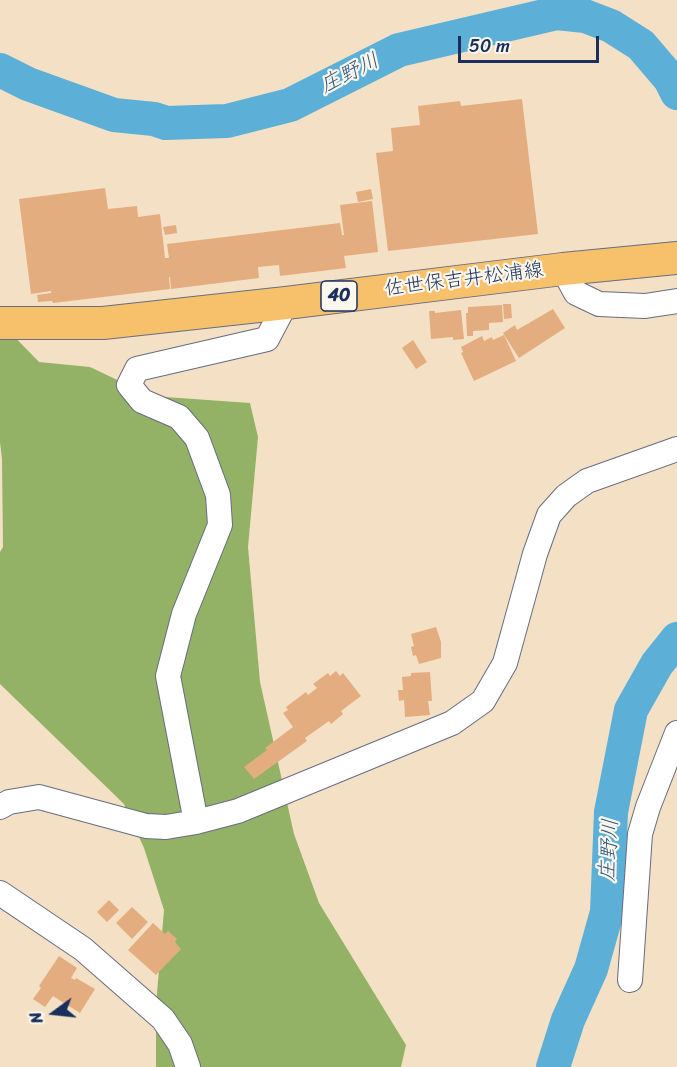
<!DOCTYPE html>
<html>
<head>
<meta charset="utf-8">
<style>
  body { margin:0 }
  #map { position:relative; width:677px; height:1067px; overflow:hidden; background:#f4e0c5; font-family:Sriracha,sans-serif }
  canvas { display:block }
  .north { position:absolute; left:24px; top:983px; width:60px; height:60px; -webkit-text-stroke:4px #fbf7ec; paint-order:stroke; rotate:255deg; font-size:16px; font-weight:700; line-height:24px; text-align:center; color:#1b2f5e }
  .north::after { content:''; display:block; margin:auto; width:21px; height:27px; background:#1b2f5e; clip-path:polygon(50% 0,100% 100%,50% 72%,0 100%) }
  .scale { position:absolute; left:458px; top:36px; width:141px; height:27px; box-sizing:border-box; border:3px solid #1b2f5e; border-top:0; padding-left:8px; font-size:18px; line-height:21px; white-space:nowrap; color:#1b2f5e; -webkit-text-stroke:4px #fbf7ec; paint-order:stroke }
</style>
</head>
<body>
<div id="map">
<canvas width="677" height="1067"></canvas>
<div class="north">N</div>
<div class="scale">50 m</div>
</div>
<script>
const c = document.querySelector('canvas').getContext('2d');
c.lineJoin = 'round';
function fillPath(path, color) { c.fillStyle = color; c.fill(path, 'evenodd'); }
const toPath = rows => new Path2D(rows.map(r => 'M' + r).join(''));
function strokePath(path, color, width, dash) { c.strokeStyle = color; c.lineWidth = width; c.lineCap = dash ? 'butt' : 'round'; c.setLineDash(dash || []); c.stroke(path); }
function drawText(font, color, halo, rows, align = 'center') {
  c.font = font + ' Sriracha,"Klee One",sans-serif'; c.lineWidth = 4.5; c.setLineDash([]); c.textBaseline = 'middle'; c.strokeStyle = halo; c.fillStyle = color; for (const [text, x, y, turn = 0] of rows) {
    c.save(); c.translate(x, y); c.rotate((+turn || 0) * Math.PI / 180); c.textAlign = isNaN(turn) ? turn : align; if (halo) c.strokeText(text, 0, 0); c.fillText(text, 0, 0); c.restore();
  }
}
const forest = toPath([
  [0,322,39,362,90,367,151,396,250,403,258,437,248,547,260,682,294,834,319,903,406,1045,401,1067,156,1067,156,1005,164,910,144,848,124,804,0,684,0,552,3,547,2,459,0,442]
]);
const river = toPath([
  [0,70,28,84,114,115,154,119,166,123,227,121,290,105,399,50,557,13,585,16,611,26,641,45,670,79,677,93],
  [553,1067,568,1020,591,969,607,912,611,812,631,710,657,664,677,639]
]);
const building = toPath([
  [522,99,538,234,388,251,376,153,393,151,391,128,420,125,418,106,460,101,461,106],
  [105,188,108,209,137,206,138,217,160,214,165,258,169,258,167,244,340,223,342,235,344,235,340,205,372,201,378,252,344,256,346,268,280,276,279,265,258,267,259,278,171,289,170,277,169,277,170,289,53,303,52,301,38,302,37,295,51,293,51,291,31,294,19,199],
  [371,189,373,199,358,202,356,192],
  [176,225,177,233,165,235,163,227],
  [511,304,512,318,504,319,503,304],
  [502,305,503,322,489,323,489,330,473,331,473,336,467,336,466,313,468,313,468,307],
  [553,309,565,328,519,358,503,333,515,325,517,330],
  [461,310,464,339,453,340,453,337,431,339,429,311,435,311,435,313],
  [504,335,516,361,474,381,461,353,463,352,461,347,482,336,484,341,492,337,493,340],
  [413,340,427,362,416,369,402,348],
  [436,627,441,642,441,658,419,664,416,655,413,656,411,647,414,646,411,634],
  [336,671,340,676,343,673,361,696,341,711,343,714,331,724,329,721,305,738,307,741,254,779,244,767,267,750,265,748,293,727,283,713,288,710,286,707,306,692,308,695,317,688,313,684,328,673,330,676],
  [430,672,432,701,428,701,430,715,405,717,404,700,399,701,398,690,403,690,402,677,411,676,411,673],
  [109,900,119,910,107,922,97,912],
  [132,907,148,922,132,939,116,923],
  [153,923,165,934,168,931,177,939,175,942,181,949,156,975,128,950],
  [59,956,77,968,71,978,75,980,76,978,95,989,80,1013,53,996,45,1007,33,999,41,988,39,986]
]);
const minor = toPath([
  [563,269,576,293,599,304,645,306,677,301],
  [0,807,9,802,39,797,146,826,166,827,196,822,238,811,452,723,483,701,505,663,535,554,549,515,566,496,587,481,677,449],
  [196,822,168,676,184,614,220,525,218,495,197,438,179,417,142,401,129,385,137,369,267,339,286,303],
  [0,893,83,949,163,1019,180,1044,188,1067],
  [630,980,640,834,648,807,677,733]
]);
const major = toPath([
  [0,323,103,323,286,303,563,269,677,258]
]);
const shields = [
  [339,296,36]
];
const shieldNames = [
  ["40",339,296]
];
const streetNames = [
  ["佐世保吉井松浦線",464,280,-7]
];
const waterNames = [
  ["庄野川",350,74,-27],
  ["庄野川",610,850,-87]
];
fillPath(forest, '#93b266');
strokePath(river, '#5cb0d8', 34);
fillPath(building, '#e3ad7f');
strokePath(minor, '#676d82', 26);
strokePath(major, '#676d82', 34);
strokePath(minor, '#fff', 24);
strokePath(major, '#f7c06b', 32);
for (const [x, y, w] of shields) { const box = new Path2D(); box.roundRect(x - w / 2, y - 15, w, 30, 4.5); c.fillStyle = '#fbf7ec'; c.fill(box); strokePath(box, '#1b2f5e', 1.5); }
drawText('bold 18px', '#1b2f5e', null, shieldNames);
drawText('20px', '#1b2f5e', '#fbf7ec', streetNames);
drawText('italic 21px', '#2e5683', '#fbf7ec', waterNames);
</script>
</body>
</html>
